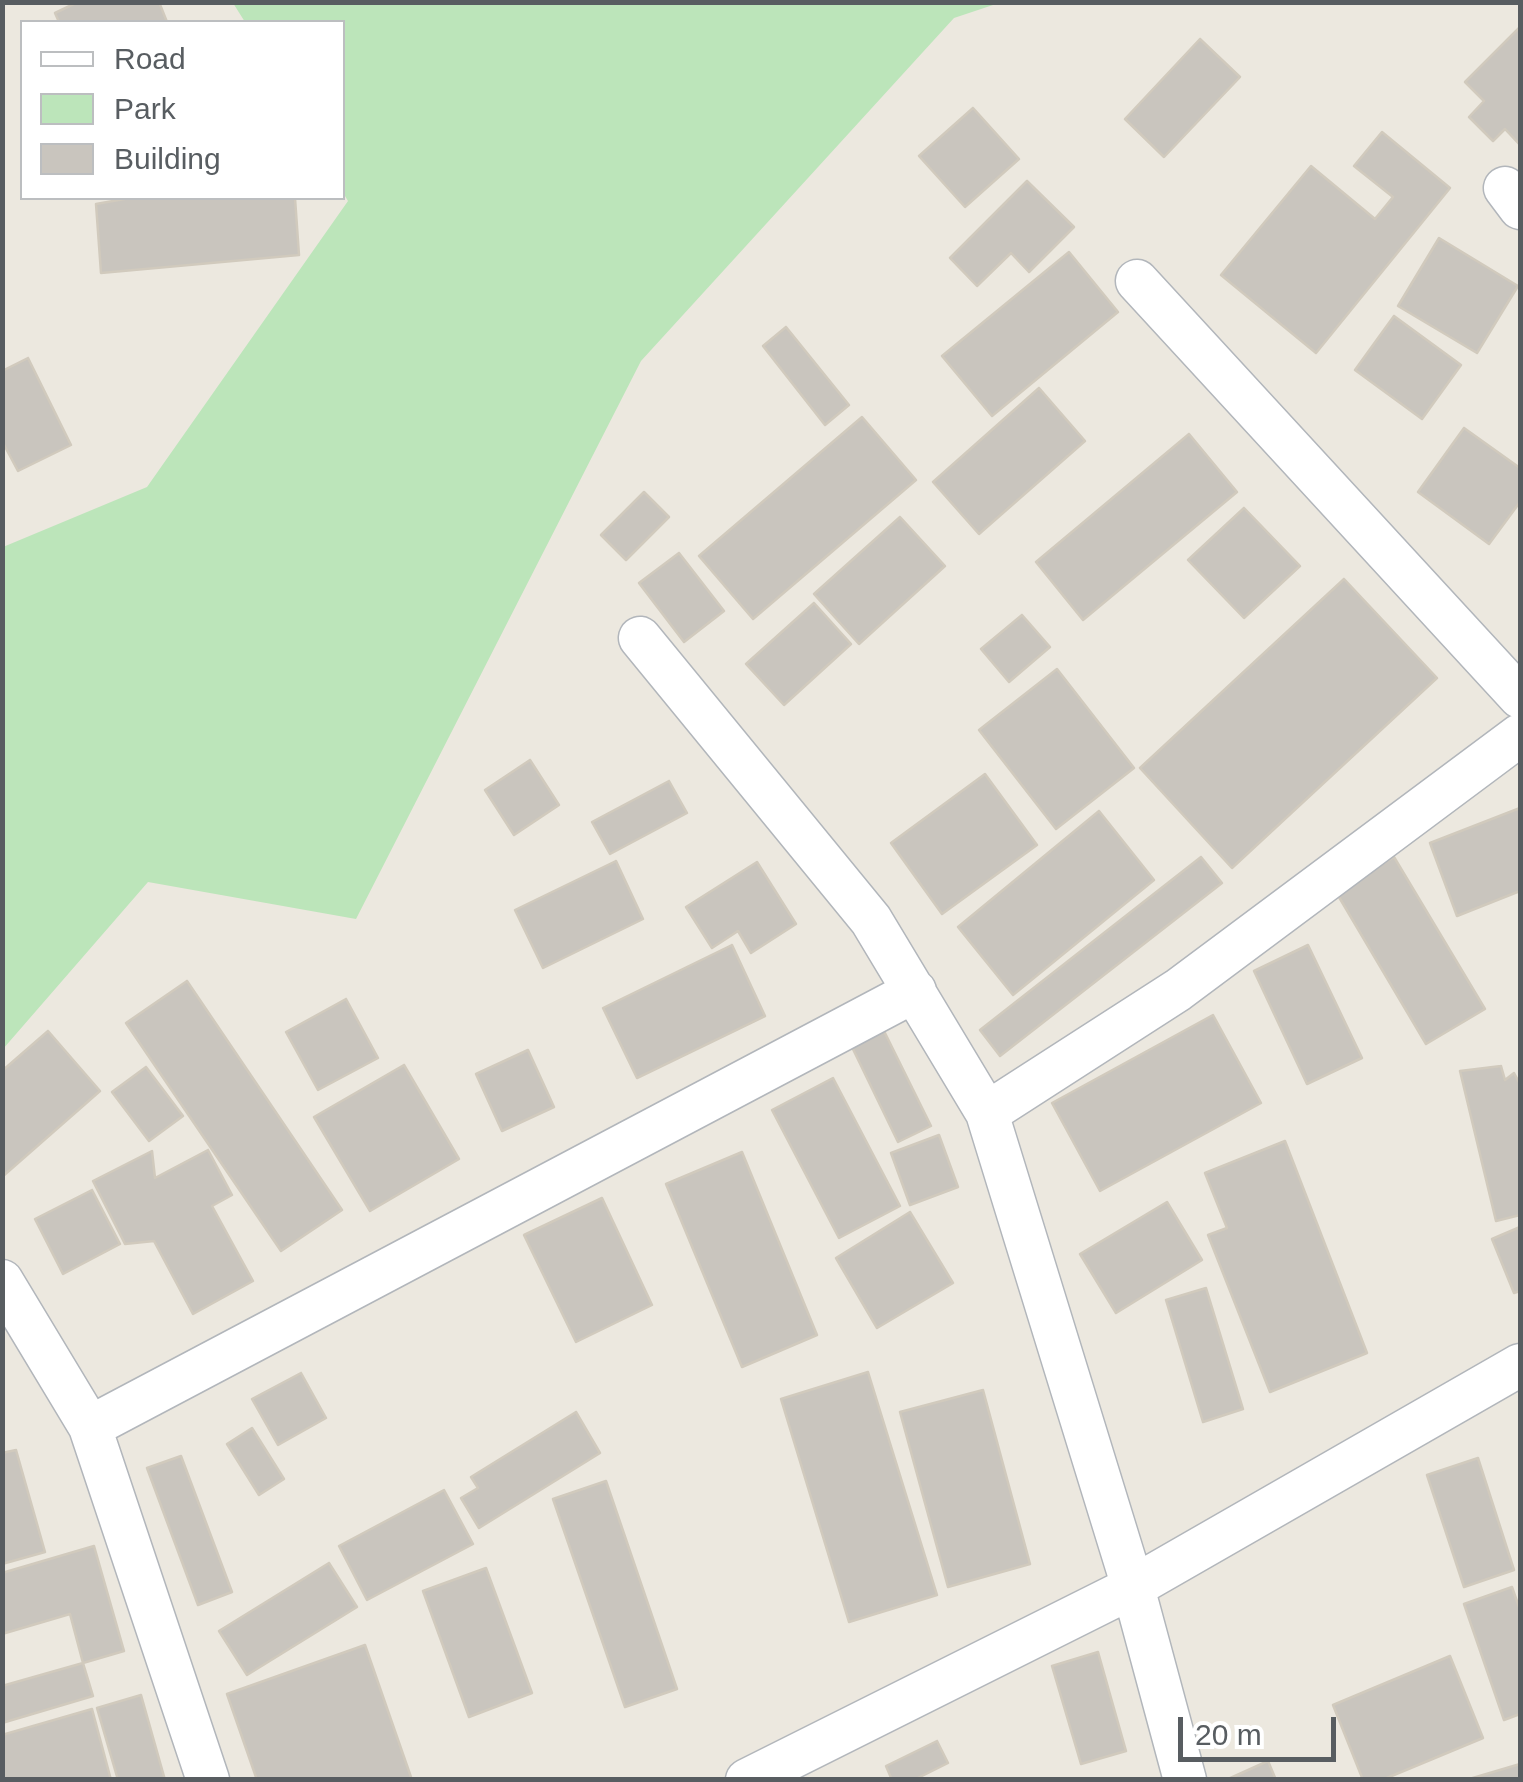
<!DOCTYPE html>
<html>
<head>
<meta charset="utf-8">
<style>
  body { margin:0 }
  #map { position:relative; width:1523px; height:1782px; overflow:hidden; background:#ece8df; font-family:Arial,sans-serif }
  canvas { display:block }
  .frame { position:absolute; inset:0; border:5px solid #585d61; pointer-events:none }
  .legend { position:absolute; left:20px; top:20px; width:325px; height:180px; box-sizing:border-box; background:#fff; border:2px solid #bcbec0; margin:0; padding:12px 18px; list-style:none; font-size:30px; color:#585d61 }
  .legend li { display:flex; align-items:center; gap:20px; height:50px }
  .legend b { width:50px; border:2px solid #bcbec0 }
  .scale { position:absolute; left:1178px; top:1717px; width:158px; height:45px; box-sizing:border-box; border:5px solid #585d61; border-top:0; padding-left:12px; font-size:30px; line-height:35px; white-space:nowrap; color:#585d61; -webkit-text-stroke:8px #fff; paint-order:stroke }
</style>
</head>
<body>
<div id="map">
<canvas width="1523" height="1782"></canvas>
<div class="frame"></div>
<ul class="legend">
<li><b style="height:12px;background:#fff"></b>Road</li>
<li><b style="height:28px;background:#bce5ba"></b>Park</li>
<li><b style="height:28px;background:#c9c5be"></b>Building</li>
</ul>
<div class="scale">20 m</div>
</div>
<script>
const c = document.querySelector('canvas').getContext('2d');
c.lineJoin = 'round';
function fillPath(path, color) { c.fillStyle = color; c.fill(path, 'evenodd'); }
const toPath = rows => new Path2D(rows.map(r => 'M' + r).join(''));
function strokePath(path, color, width, dash) { c.strokeStyle = color; c.lineWidth = width; c.lineCap = dash ? 'butt' : 'round'; c.setLineDash(dash || []); c.stroke(path); }
const green = toPath([
  [233,3,999,3,954,18,641,361,356,919,148,882,3,1049,3,547,147,487,348,201,342,191,342,22,245,22]
]);
const building = toPath([
  [78,2,159,2,167,22,59,22,55,13,78,2],
  [1520,27,1520,145,1505,129,1493,141,1469,117,1484,101,1465,82,1520,27],
  [1200,39,1240,77,1164,157,1125,119,1200,39],
  [973,108,1019,159,965,207,919,156,973,108],
  [1382,132,1450,188,1316,353,1221,275,1311,166,1375,219,1393,197,1354,166,1382,132],
  [1027,181,1074,227,1029,272,1011,253,977,286,950,258,1027,181],
  [130,198,295,198,299,255,101,273,96,204,130,198],
  [1439,238,1518,286,1477,353,1398,306,1439,238],
  [1069,252,1118,312,992,416,942,356,1069,252],
  [1394,316,1461,365,1422,419,1355,370,1394,316],
  [786,327,849,405,825,425,763,346,786,327],
  [28,358,71,445,18,471,2,441,2,371,28,358],
  [1039,388,1085,441,979,534,933,482,1039,388],
  [862,417,916,480,753,619,699,556,862,417],
  [1464,428,1520,468,1520,502,1489,544,1418,492,1464,428],
  [1189,434,1237,492,1083,620,1036,562,1189,434],
  [644,492,669,517,626,560,601,535,644,492],
  [1244,508,1300,566,1244,618,1188,560,1244,508],
  [900,517,945,566,859,644,814,594,900,517],
  [679,553,724,611,684,642,639,583,679,553],
  [1344,579,1437,678,1232,868,1140,768,1344,579],
  [814,603,851,644,784,705,746,664,814,603],
  [1022,615,1050,647,1009,682,981,649,1022,615],
  [1057,669,1134,768,1056,829,979,730,1057,669],
  [530,760,559,805,514,835,485,790,530,760],
  [985,774,1037,845,942,914,891,843,985,774],
  [669,781,687,813,610,854,592,822,669,781],
  [1520,808,1520,891,1457,916,1430,843,1520,808],
  [1099,811,1154,880,1013,995,958,927,1099,811],
  [1201,857,1222,883,1000,1056,980,1030,1201,857],
  [1394,857,1485,1009,1426,1044,1336,892,1394,857],
  [616,861,643,919,543,968,515,910,616,861],
  [757,862,796,924,751,953,738,931,712,948,686,907,757,862],
  [732,945,765,1016,637,1078,603,1008,732,945],
  [1308,945,1362,1058,1307,1084,1254,971,1308,945],
  [187,981,342,1210,281,1251,126,1023,187,981],
  [346,999,378,1058,318,1090,286,1032,346,999],
  [1213,1015,1261,1103,1100,1191,1052,1103,1213,1015],
  [883,1029,931,1126,898,1142,851,1045,883,1029],
  [48,1031,100,1091,2,1177,2,1071,48,1031],
  [528,1050,554,1107,502,1131,476,1074,528,1050],
  [404,1065,459,1159,370,1211,314,1117,404,1065],
  [1501,1066,1505,1080,1514,1073,1520,1084,1520,1215,1496,1221,1460,1071,1501,1066],
  [146,1067,183,1116,149,1141,112,1092,146,1067],
  [833,1078,900,1206,839,1238,772,1110,833,1078],
  [939,1135,958,1187,910,1205,891,1153,939,1135],
  [1285,1141,1367,1353,1270,1392,1208,1235,1227,1228,1205,1173,1285,1141],
  [208,1150,232,1195,212,1206,253,1281,193,1314,154,1241,125,1244,93,1181,152,1151,155,1178,208,1150],
  [742,1152,817,1335,742,1367,666,1184,742,1152],
  [92,1190,120,1244,63,1274,35,1219,92,1190],
  [602,1198,652,1305,576,1342,524,1235,602,1198],
  [1167,1202,1202,1260,1116,1313,1080,1254,1167,1202],
  [910,1212,953,1283,877,1328,836,1258,910,1212],
  [1520,1227,1520,1291,1514,1293,1492,1239,1520,1227],
  [1206,1288,1243,1409,1203,1422,1166,1300,1206,1288],
  [868,1372,937,1595,849,1622,781,1399,868,1372],
  [301,1373,326,1418,278,1445,252,1399,301,1373],
  [983,1390,1030,1564,948,1587,900,1412,983,1390],
  [576,1412,600,1453,479,1528,461,1498,478,1488,471,1477,576,1412],
  [252,1428,284,1479,259,1495,227,1444,252,1428],
  [16,1450,45,1552,2,1564,2,1453,16,1450],
  [181,1456,232,1592,198,1605,147,1468,181,1456],
  [1478,1458,1514,1570,1464,1587,1427,1475,1478,1458],
  [606,1481,677,1689,625,1707,553,1499,606,1481],
  [444,1490,473,1544,367,1600,339,1546,444,1490],
  [94,1546,124,1651,83,1663,70,1614,2,1634,2,1573,94,1546],
  [329,1563,357,1607,247,1675,219,1631,329,1563],
  [486,1568,532,1693,469,1717,423,1591,486,1568],
  [1512,1587,1520,1610,1520,1714,1504,1720,1464,1604,1512,1587],
  [365,1645,412,1780,257,1780,227,1694,365,1645],
  [1098,1652,1126,1751,1081,1764,1052,1666,1098,1652],
  [1450,1656,1483,1738,1382,1780,1363,1780,1333,1705,1450,1656],
  [83,1663,93,1696,2,1723,2,1686,83,1663],
  [141,1695,165,1780,118,1780,97,1708,141,1695],
  [92,1709,111,1780,2,1780,2,1735,92,1709],
  [937,1741,948,1763,914,1780,892,1780,886,1766,937,1741],
  [1268,1761,1276,1780,1226,1780,1268,1761],
  [1520,1764,1520,1780,1466,1780,1520,1764]
]);
const street = toPath([
  [1505,188,1520,208],
  [1137,281,1520,697],
  [640,638,871,920,987,1113,1133,1587,1185,1780],
  [987,1113,1178,990,1520,735],
  [2,1281,90,1427,208,1780],
  [90,1427,915,991],
  [747,1780,1133,1587,1520,1365]
]);
fillPath(green, '#bce5ba');
fillPath(building, '#c9c5be');
strokePath(building, '#d1cabd', 2.5);
strokePath(street, '#b2b6bb', 45);
strokePath(street, '#fff', 42);
</script>
</body>
</html>
